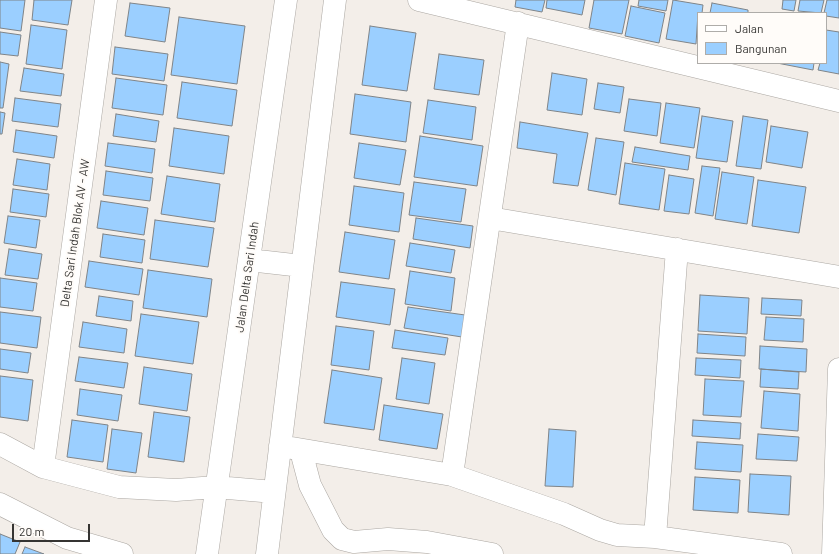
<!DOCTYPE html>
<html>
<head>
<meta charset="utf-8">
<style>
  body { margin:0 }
  #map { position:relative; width:839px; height:554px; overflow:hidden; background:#f3eee9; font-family:Barlow,sans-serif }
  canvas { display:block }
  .legend { position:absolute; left:697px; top:12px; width:130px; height:52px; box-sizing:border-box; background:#fffcf9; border:1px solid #aeaca9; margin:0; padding:5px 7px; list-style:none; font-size:12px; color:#353432 }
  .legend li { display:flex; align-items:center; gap:8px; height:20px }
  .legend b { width:20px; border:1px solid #aeaca9 }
  .scale { position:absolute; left:12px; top:524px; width:78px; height:18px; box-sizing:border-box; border:2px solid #353432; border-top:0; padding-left:5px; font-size:12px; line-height:14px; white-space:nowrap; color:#353432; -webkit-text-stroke:3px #fffcf9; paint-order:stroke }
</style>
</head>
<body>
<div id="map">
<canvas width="839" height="554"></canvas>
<ul class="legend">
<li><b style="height:5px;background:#fff"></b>Jalan</li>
<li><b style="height:11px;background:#9bcfff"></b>Bangunan</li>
</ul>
<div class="scale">20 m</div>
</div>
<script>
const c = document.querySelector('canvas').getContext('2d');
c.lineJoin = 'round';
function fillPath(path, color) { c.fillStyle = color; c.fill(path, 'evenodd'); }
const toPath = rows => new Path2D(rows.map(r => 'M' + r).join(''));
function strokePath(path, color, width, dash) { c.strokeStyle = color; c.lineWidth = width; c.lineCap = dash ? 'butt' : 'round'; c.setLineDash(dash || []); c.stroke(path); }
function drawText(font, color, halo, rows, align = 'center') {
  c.font = font + ' Barlow,sans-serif'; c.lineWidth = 4; c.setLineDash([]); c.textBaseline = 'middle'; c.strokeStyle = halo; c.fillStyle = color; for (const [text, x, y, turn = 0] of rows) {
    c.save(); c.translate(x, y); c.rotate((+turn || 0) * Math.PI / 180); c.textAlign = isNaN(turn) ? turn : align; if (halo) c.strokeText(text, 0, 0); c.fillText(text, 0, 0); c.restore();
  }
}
const building = toPath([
  [0,0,25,0,21,31,0,28,0,0],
  [34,0,72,0,68,25,32,20,34,0],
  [516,0,545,0,542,12,515,7,516,0],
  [547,0,585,0,582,15,546,8,547,0],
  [594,0,629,0,622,34,589,28,594,0],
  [639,0,668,0,666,11,638,6,639,0],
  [673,0,703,5,702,13,698,13,696,44,666,39,673,0],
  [783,0,796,0,794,11,782,9,783,0],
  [800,0,824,0,821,13,798,11,800,0],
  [827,0,839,0,839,18,826,16,826,13,824,13,827,0],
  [130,3,170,8,165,42,125,36,130,3],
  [712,3,748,10,748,13,710,13,712,3],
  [631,6,665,13,659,43,625,36,631,6],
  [179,17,245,26,237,84,171,75,179,17],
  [31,25,67,30,62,69,26,64,31,25],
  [370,26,416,33,407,91,362,85,370,26],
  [826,30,839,32,839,74,818,70,820,63,826,63,826,30],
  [0,32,21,35,18,56,0,54,0,32],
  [115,47,168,54,164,81,112,74,115,47],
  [439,54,484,60,479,95,434,89,439,54],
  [0,62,9,64,3,108,0,108,0,62],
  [777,63,814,63,813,70,777,63],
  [24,68,64,74,61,96,20,91,24,68],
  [552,73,587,79,582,115,547,110,552,73],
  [116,78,167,85,163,115,112,108,116,78],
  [182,82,237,90,232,126,177,118,182,82],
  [598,83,624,87,620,113,594,109,598,83],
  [355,94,411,102,406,142,350,134,355,94],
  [15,98,61,104,58,127,12,121,15,98],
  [629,99,661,103,657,136,624,131,629,99],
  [428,100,476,107,472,140,423,133,428,100],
  [666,103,700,108,694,148,660,143,666,103],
  [0,112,5,113,2,134,0,134,0,112],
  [116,114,159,121,156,142,113,136,116,114],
  [702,116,733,121,727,162,696,158,702,116],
  [743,116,768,120,761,169,736,166,743,116],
  [520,122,588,133,578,186,553,183,557,154,517,148,520,122],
  [771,126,808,132,802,168,766,162,771,126],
  [174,128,229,136,224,174,169,166,174,128],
  [16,130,57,136,54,158,13,152,16,130],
  [420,136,483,146,477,186,414,177,420,136],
  [596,138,624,142,616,195,588,190,596,138],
  [108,143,155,149,152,173,105,166,108,143],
  [359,143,406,150,400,185,354,178,359,143],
  [635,147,690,156,688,170,632,162,635,147],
  [17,159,50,164,47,190,13,185,17,159],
  [625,163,665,169,659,210,619,204,625,163],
  [702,166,720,168,713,216,695,213,702,166],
  [106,171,153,178,150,201,103,195,106,171],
  [722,172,754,177,747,224,715,219,722,172],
  [669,175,694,179,689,214,664,211,669,175],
  [167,176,220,184,215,222,161,214,167,176],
  [758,180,806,187,799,233,752,226,758,180],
  [414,182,466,189,461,222,409,215,414,182],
  [354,186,404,193,399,232,349,225,354,186],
  [13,189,49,194,46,217,10,212,13,189],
  [101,201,148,208,144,235,97,228,101,201],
  [8,216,40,220,36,248,4,243,8,216],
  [416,218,473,226,470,248,413,239,416,218],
  [155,220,214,228,208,267,150,259,155,220],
  [345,232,395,240,389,279,339,272,345,232],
  [103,234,145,240,142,263,100,257,103,234],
  [410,243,455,250,451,273,406,266,410,243],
  [9,249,42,254,38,279,5,275,9,249],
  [89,261,143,269,139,295,85,287,89,261],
  [148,270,212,279,207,317,143,308,148,270],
  [410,271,455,278,451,311,405,304,410,271],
  [0,278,37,283,33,311,0,307,0,278],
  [341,282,395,289,390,325,336,317,341,282],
  [700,295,749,298,747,334,698,331,700,295],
  [99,296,133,301,131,321,96,316,99,296],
  [762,298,802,300,801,316,761,314,762,298],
  [408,307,465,315,462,337,404,328,408,307],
  [0,312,41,317,37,348,0,343,0,312],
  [141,314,199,322,193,364,135,356,141,314],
  [766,317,804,319,803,342,764,340,766,317],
  [83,322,127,329,124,353,79,347,83,322],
  [336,326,374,331,369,370,331,365,336,326],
  [395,330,448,338,445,355,392,348,395,330],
  [698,334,746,337,745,356,697,353,698,334],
  [760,346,807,349,806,372,759,369,760,346],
  [0,349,31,353,28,373,0,369,0,349],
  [79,357,128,363,124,388,75,381,79,357],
  [402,358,435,363,429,404,396,399,402,358],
  [696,358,741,360,740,378,695,375,696,358],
  [144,367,192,374,187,411,139,404,144,367],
  [761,369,799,372,798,389,760,387,761,369],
  [332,370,382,378,374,430,324,423,332,370],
  [0,376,33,380,28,421,0,417,0,376],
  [705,379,744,381,741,417,703,415,705,379],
  [80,389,122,395,118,421,77,415,80,389],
  [764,391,800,394,798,431,761,428,764,391],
  [384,405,443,414,437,449,379,440,384,405],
  [154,412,190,417,184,462,148,457,154,412],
  [72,420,108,425,103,462,67,457,72,420],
  [693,420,741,423,740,439,692,436,693,420],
  [112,429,142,433,136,473,107,469,112,429],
  [549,429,576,431,573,487,545,486,549,429],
  [758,434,799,437,797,461,756,459,758,434],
  [697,442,743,445,741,472,695,469,697,442],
  [750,474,791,476,789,515,748,512,750,474],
  [695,477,740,480,738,513,693,510,695,477],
  [0,534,20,542,15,554,0,554,0,534],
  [25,547,44,554,22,554,25,547]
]);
const minor = toPath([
  [419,0,839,101],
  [490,218,839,277],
  [249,260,302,266],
  [0,444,43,467,119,487,176,490,216,487,274,492],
  [280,446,452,475,564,514,600,530,617,535,655,537,781,554],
  [301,451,310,485,333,530,342,539,354,542,388,539,427,542,492,554],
  [43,467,106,0],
  [452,475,518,23],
  [0,504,67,538,122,554],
  [655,537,677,249],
  [207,554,286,0],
  [267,554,335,0],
  [833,554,839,369]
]);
const streetNames = [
  ["Delta Sari Indah Blok AV - AW",75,233,-82],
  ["Jalan Delta Sari Indah",247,277,-82]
];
fillPath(building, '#9bcfff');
strokePath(building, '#7f8488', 1);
strokePath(minor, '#aba7a2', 23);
strokePath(minor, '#fff', 22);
drawText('12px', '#353432', '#fffcf9', streetNames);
</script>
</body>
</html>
